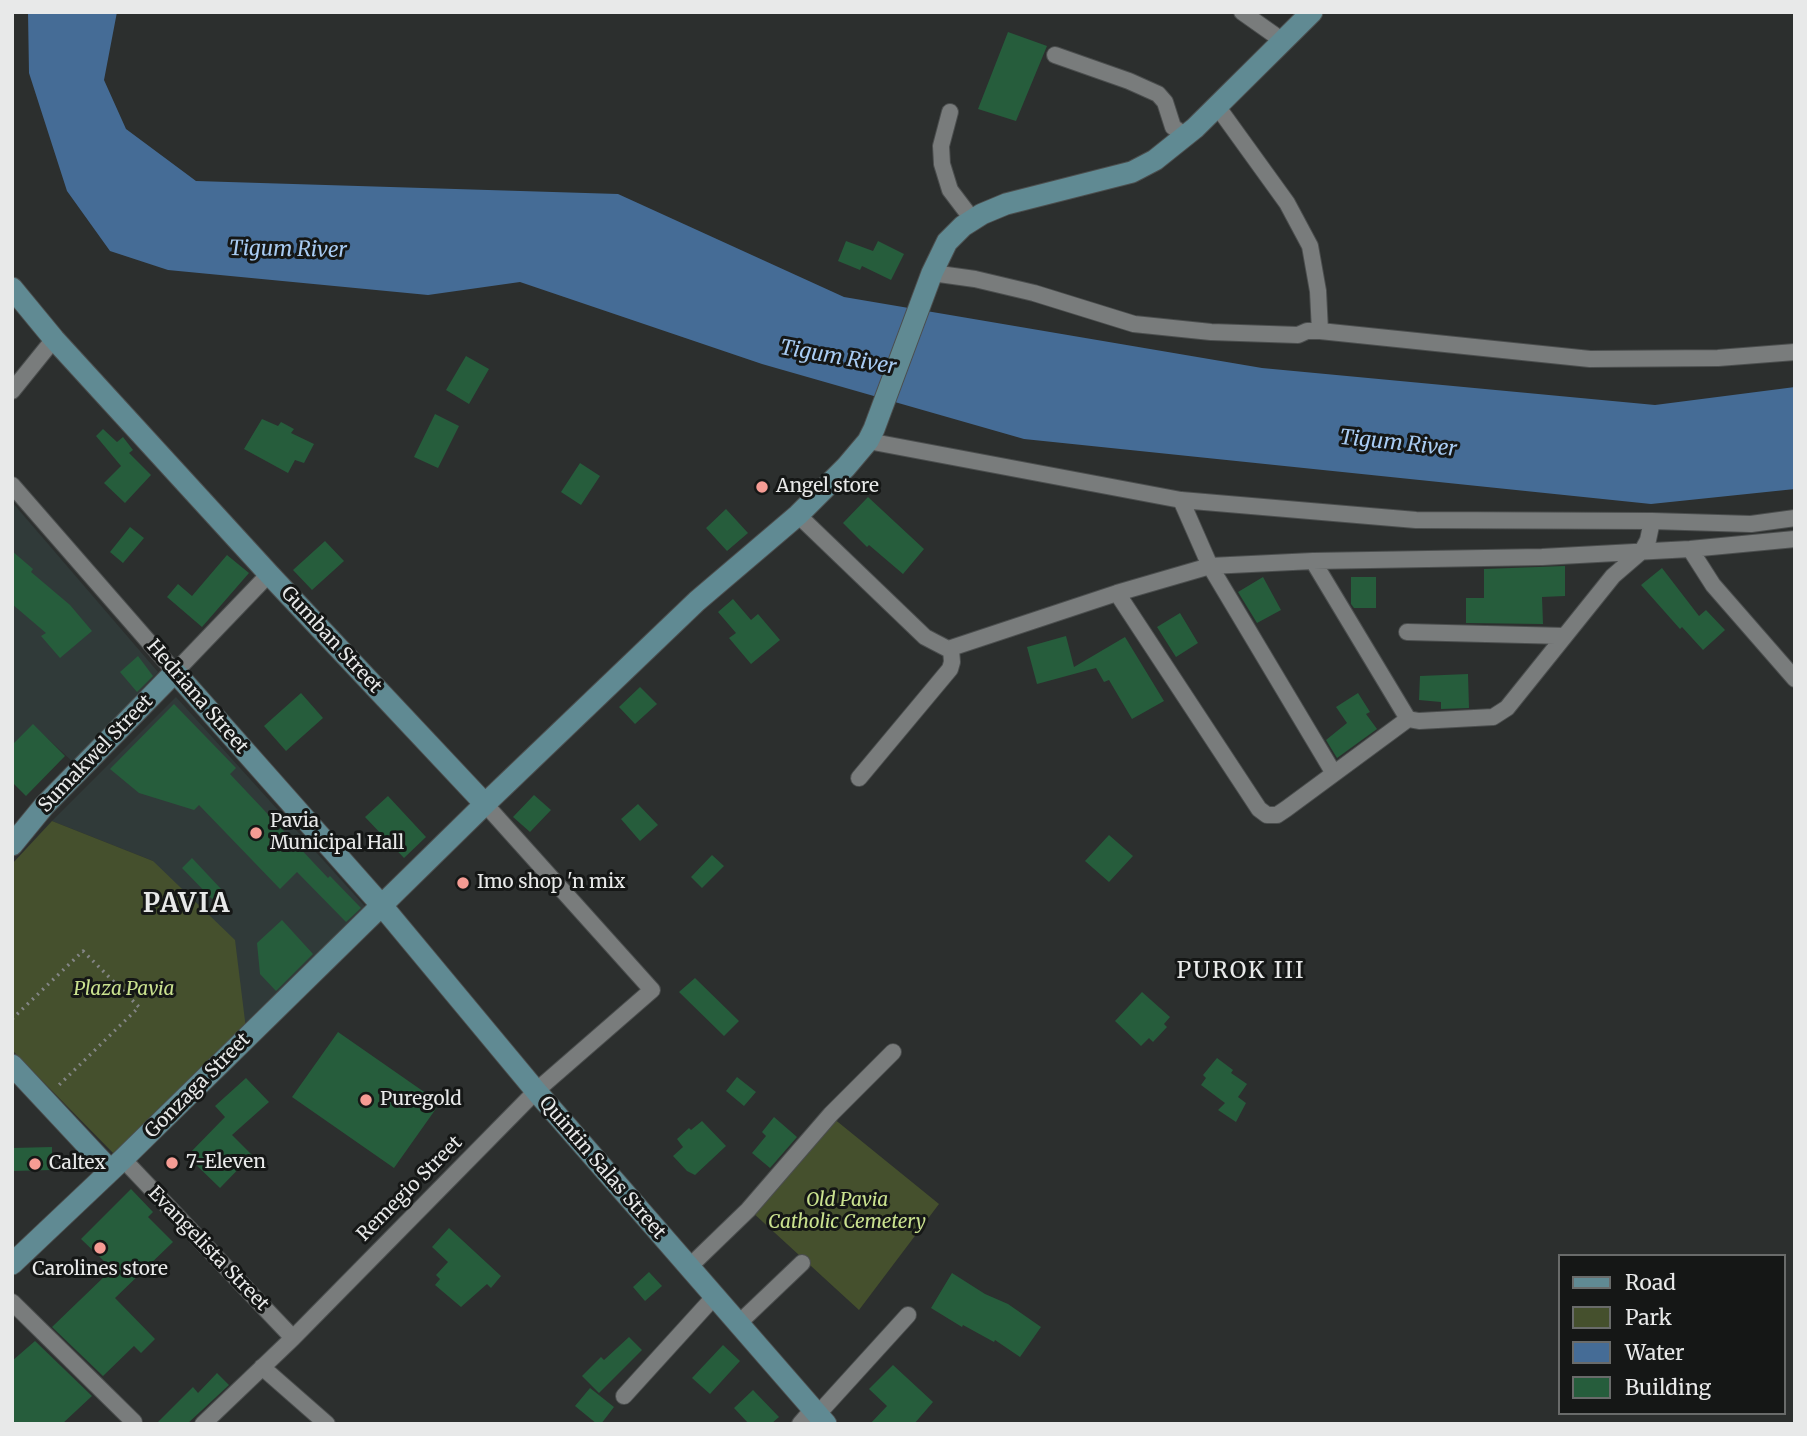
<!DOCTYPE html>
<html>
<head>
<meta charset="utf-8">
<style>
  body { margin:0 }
  #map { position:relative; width:1807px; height:1436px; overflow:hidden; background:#2c2f2e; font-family:Merriweather,serif }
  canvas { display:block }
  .frame { position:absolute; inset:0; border:14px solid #e8e9e9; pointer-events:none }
  .legend { position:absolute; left:1558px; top:1254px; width:228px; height:161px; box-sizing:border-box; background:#151716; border:2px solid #696b6a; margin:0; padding:9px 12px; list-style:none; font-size:21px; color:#e8e9e9 }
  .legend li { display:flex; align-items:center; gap:14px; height:35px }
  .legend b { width:35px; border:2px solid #696b6a }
</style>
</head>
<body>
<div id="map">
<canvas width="1807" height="1436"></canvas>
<div class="frame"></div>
<ul class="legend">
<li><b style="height:9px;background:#608a93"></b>Road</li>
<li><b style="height:19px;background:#45502d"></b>Park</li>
<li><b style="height:19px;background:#456c96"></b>Water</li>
<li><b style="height:19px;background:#265d3c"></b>Building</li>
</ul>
</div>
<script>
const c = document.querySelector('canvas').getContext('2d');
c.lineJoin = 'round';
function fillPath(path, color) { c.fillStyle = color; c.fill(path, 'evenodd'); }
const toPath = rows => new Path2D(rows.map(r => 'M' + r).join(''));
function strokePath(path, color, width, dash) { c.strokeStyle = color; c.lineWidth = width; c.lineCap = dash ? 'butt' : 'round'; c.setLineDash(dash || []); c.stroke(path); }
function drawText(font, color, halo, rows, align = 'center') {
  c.font = font + ' Merriweather,serif'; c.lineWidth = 6; c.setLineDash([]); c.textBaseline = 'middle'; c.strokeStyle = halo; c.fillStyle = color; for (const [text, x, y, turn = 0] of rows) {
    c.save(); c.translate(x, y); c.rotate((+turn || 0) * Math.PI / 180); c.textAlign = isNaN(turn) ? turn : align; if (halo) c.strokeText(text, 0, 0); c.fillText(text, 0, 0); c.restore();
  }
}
const built = toPath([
  [12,502,158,672,74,763,33,725,12,745],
  [176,697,371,913,246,1029,153,861,52,821]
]);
const green = toPath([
  [52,821,153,861,235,940,246,1029,115,1155,12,1050,12,864],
  [833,1118,939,1204,859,1310,751,1211]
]);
const water = toPath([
  [28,12,117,12,104,80,126,129,196,181,618,194,844,297,1262,368,1655,405,1795,387,1795,489,1651,504,1024,439,762,364,520,282,428,295,168,270,110,251,67,191,29,73]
]);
const building = toPath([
  [1008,32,1047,46,1016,121,978,109],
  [846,241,873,251,878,241,904,254,891,280,862,266,860,270,838,261],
  [466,356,489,369,469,404,446,390],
  [435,414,459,426,438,468,414,457],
  [262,419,278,426,281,422,294,429,291,433,314,444,304,463,295,460,288,473,244,449],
  [103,429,117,442,123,437,133,450,129,453,151,475,125,503,104,483,121,466,96,436],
  [580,463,600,476,581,505,561,492],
  [868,497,924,549,903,574,869,545,867,547,843,523],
  [726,509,748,533,727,551,706,528],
  [130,527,144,538,123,563,110,552],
  [325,541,344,561,312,590,293,570],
  [12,551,33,569,31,572,70,605,92,631,60,658,41,636,46,633,12,604],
  [227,555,249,573,202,627,167,597,178,584,192,596],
  [1565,566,1565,596,1542,597,1543,624,1466,623,1466,598,1484,598,1484,569],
  [1662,568,1699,616,1706,610,1725,630,1703,650,1682,627,1680,629,1641,585],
  [1263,577,1281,610,1257,623,1238,592],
  [1351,577,1376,577,1376,608,1354,608,1351,604],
  [733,599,751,620,758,614,780,640,751,664,729,638,736,633,718,612],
  [1180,613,1198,643,1176,657,1157,627],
  [1066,636,1074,667,1125,637,1164,701,1132,719,1109,680,1104,682,1096,668,1037,684,1027,647],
  [138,656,153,676,137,692,120,672],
  [1468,674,1469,708,1441,709,1441,702,1419,700,1420,676],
  [640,687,657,704,635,724,619,707],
  [301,693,323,718,286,751,264,726],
  [1358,693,1370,712,1366,714,1377,729,1337,758,1326,740,1347,723,1336,707],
  [174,704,236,768,230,774,328,878,330,876,361,908,346,922,297,872,280,889,199,805,194,810,139,793,110,769],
  [33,724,65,756,26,796,12,782,12,745],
  [534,795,551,810,530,832,513,817],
  [388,796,426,837,404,858,365,817],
  [638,804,658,825,640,841,621,819],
  [1109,835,1133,856,1109,882,1085,861],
  [712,855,724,866,702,888,691,877],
  [192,858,222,890,212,899,182,868],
  [282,920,313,954,276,991,260,974,257,943],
  [695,978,739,1021,724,1036,679,992],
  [1142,992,1170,1017,1164,1024,1167,1027,1153,1042,1149,1038,1141,1046,1115,1021],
  [338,1032,440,1103,394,1168,292,1097],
  [1217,1058,1233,1070,1231,1073,1247,1084,1238,1097,1246,1103,1236,1122,1218,1110,1225,1103,1201,1085,1206,1078,1203,1075],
  [737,1077,756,1092,744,1106,726,1091],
  [246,1078,269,1102,232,1135,252,1155,220,1188,187,1156,225,1117,215,1106],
  [774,1117,797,1137,770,1168,752,1153,766,1136,762,1132],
  [702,1121,726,1146,695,1175,687,1171,673,1156,683,1147,677,1139,689,1128,691,1130],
  [52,1147,52,1170,12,1171,12,1148],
  [131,1189,153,1212,148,1217,173,1242,115,1298,155,1339,141,1353,134,1346,103,1376,52,1327,108,1273,102,1267,106,1263,81,1239],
  [449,1228,501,1276,491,1288,487,1284,461,1307,435,1285,440,1279,436,1275,448,1262,432,1247],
  [649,1272,662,1286,645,1301,633,1287],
  [952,1273,985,1294,1008,1304,1041,1327,1020,1357,995,1340,994,1342,963,1325,962,1327,931,1308],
  [629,1337,642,1350,599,1393,582,1376,601,1357,604,1360],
  [35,1341,92,1396,62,1424,12,1424,12,1361],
  [723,1345,740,1361,710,1394,692,1378],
  [893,1365,933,1402,914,1424,870,1424,887,1406,869,1389],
  [217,1373,229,1385,187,1424,156,1424,193,1387,198,1393],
  [590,1388,614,1407,601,1424,597,1424,575,1406],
  [753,1390,779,1417,771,1424,749,1424,734,1408]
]);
const path = toPath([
  [12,1019,83,951,139,1007,58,1086]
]);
const street = toPath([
  [1242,12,1283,41],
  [1055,55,1129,81,1158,94,1165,102,1173,127,1186,136],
  [1217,106,1287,203,1310,246,1318,291,1320,331],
  [950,112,941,146,942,164,950,190,972,219],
  [932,273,975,279,1034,293,1134,324,1211,332,1298,335,1307,331,1320,331,1590,359,1718,358,1795,352],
  [12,391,54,339],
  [868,441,1181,500,1416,520,1652,521,1751,524,1795,518],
  [12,485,175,672,269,574],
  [1181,500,1210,566,1333,772],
  [798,515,925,637,948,649,1117,593,1210,566,1313,561,1542,557,1690,549,1795,539],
  [1690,549,1713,585,1795,679],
  [1313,561,1408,719,1419,721,1493,717,1507,708,1613,576,1642,551,1648,540,1652,521],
  [1117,593,1259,809,1267,815,1277,815,1286,809,1408,719],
  [1407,632,1565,636],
  [859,778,950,669,952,662,951,649],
  [123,1159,293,1338],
  [688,1268,748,1210,831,1114,893,1052],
  [12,1302,134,1422],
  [738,1324,802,1263],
  [262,1367,327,1424],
  [624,1396,714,1297],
  [818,1414,908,1315],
  [203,1424,293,1338,536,1091,652,990,485,804],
  [800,1424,813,1409]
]);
const secondary = toPath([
  [12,288,54,339,269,574,485,804],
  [12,845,44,806,175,672,383,907,536,1091,826,1424],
  [12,1065,110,1170],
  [12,1264,123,1159,485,804,697,601,798,515,846,467,868,441,874,429,932,273,947,242,963,226,982,214,1006,204,1132,172,1155,160,1195,128,1312,12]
]);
const markers = [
  [762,487,7,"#f59c94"],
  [256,833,7,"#f59c94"],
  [463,883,7,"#f59c94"],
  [366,1100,7,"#f59c94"],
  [172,1163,7,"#f59c94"],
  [35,1164,7,"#f59c94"],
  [100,1248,7,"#f59c94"]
];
const poiNames = [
  ["Angel store",776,487],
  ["Pavia",270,822],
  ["Municipal Hall",270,844],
  ["Imo shop 'n mix",477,883],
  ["Puregold",380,1100],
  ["7-Eleven",186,1163],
  ["Caltex",49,1164],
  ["Carolines store",100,1270,"center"]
];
const streetNames = [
  ["Gumban Street",331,640,47],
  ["Hedriana Street",197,697,49],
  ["Sumakwel Street",96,754,-46],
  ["Gonzaga Street",198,1086,-45],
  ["Quintin Salas Street",602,1168,49],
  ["Remegio Street",410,1189,-45],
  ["Evangelista Street",208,1249,46]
];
const parkNames = [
  ["Plaza Pavia",124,990],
  ["Old Pavia",847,1201],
  ["Catholic Cemetery",847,1223]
];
const waterNames = [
  ["Tigum River",288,250,1],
  ["Tigum River",838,358,10],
  ["Tigum River",1398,444,6]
];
const quarterNames = [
  ["PUROK III",1241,971]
];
const districtNames = [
  ["PAVIA",187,905]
];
fillPath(built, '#303a39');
fillPath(green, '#45502d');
fillPath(water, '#456c96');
fillPath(building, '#265d3c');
strokePath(street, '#4b4e4e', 18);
strokePath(secondary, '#4b4e4e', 23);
strokePath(path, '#838585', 3.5, [2, 5]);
strokePath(street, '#797c7c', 16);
strokePath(secondary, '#608a93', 21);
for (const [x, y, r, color] of markers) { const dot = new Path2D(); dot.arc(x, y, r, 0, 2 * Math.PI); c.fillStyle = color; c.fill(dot); strokePath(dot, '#151716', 2.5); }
drawText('19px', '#e8e9e9', '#151716', poiNames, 'left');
drawText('19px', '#e8e9e9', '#151716', streetNames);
drawText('italic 19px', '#cae28f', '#151716', parkNames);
drawText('italic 21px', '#a9ccf3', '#151716', waterNames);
c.letterSpacing = '2px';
drawText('23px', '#e8e9e9', '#151716', quarterNames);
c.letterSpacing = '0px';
c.letterSpacing = '2px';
drawText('bold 26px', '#e8e9e9', '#151716', districtNames);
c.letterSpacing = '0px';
</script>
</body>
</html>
